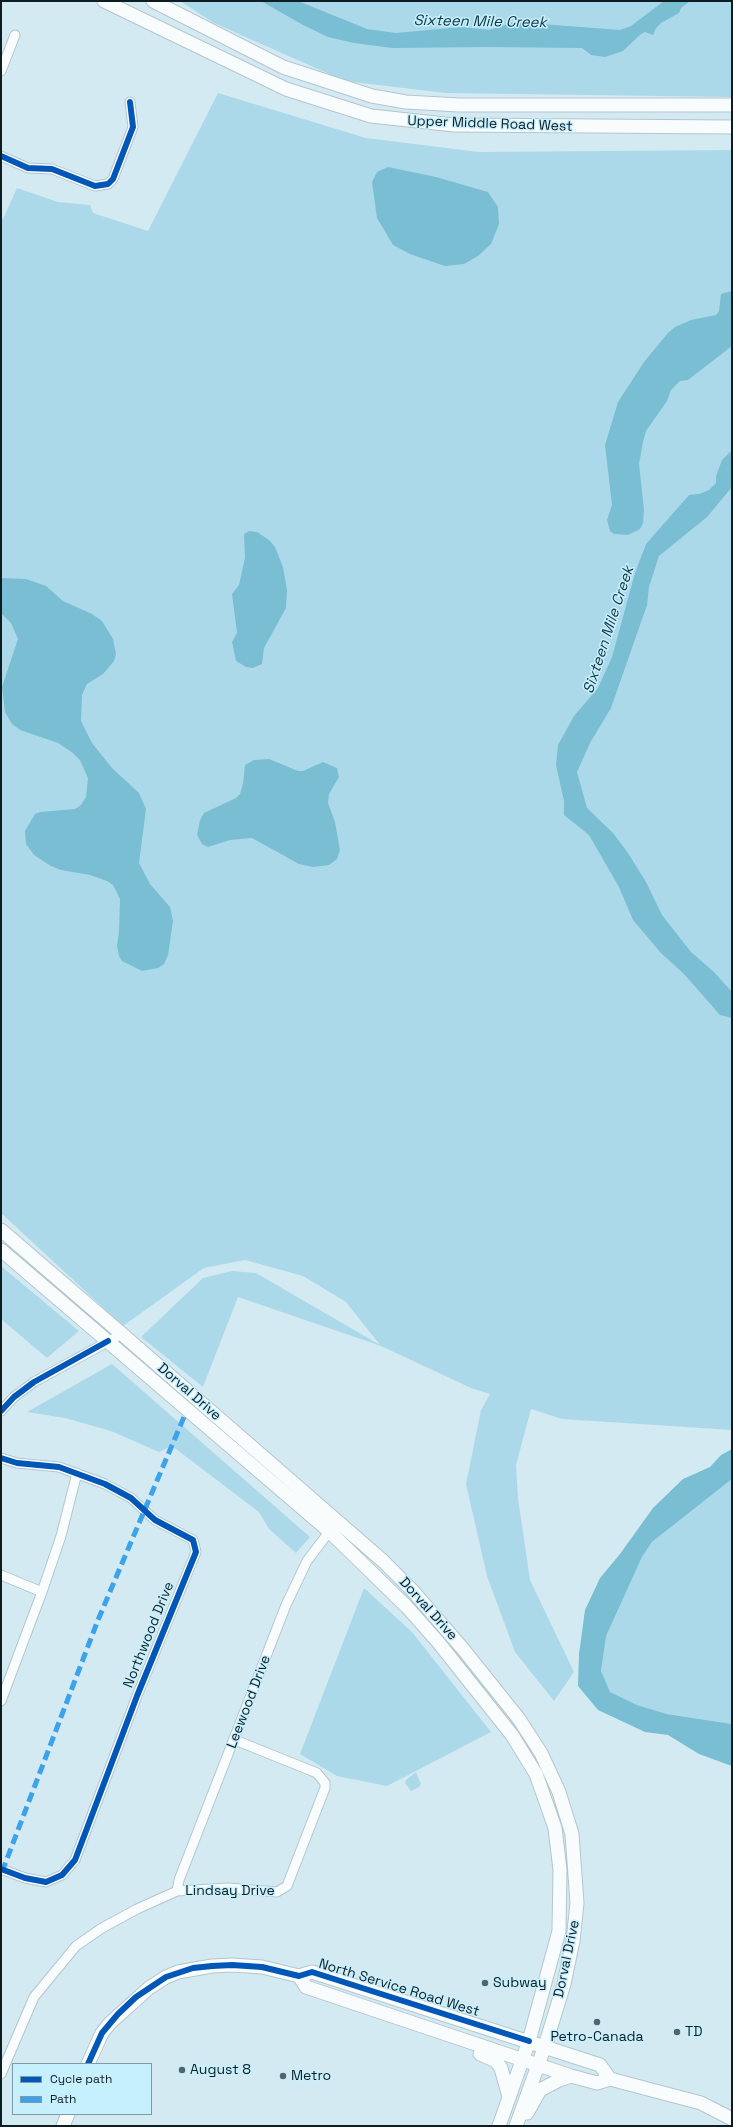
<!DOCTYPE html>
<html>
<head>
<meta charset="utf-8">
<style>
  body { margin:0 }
  #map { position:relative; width:733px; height:2127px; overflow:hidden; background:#d4eaf2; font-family:"Space Grotesk",sans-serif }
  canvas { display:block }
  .frame { position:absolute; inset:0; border:2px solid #0d1d22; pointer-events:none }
  .legend { position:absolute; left:12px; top:2063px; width:140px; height:52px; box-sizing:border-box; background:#c7f0ff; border:1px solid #7d9ca7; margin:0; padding:5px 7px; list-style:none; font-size:12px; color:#0d1d22 }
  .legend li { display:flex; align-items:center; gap:8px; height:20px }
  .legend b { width:20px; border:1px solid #7d9ca7 }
</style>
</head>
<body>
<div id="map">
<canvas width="733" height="2127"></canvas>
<div class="frame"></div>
<ul class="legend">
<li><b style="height:5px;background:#0057b8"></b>Cycle path</li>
<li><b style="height:5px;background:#3ca2ea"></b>Path</li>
</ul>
</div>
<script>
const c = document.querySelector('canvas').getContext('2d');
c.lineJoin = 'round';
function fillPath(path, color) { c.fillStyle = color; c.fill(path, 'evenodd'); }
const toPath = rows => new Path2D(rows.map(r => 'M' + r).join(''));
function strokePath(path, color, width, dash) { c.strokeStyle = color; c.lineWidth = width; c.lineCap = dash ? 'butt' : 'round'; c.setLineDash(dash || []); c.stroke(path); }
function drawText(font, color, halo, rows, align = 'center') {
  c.font = font + ' "Space Grotesk",sans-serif'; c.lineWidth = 3; c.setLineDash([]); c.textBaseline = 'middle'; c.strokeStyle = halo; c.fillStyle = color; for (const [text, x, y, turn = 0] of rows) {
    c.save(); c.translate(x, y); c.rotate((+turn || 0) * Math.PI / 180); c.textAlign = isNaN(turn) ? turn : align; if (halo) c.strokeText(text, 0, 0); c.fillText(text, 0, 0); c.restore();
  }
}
const green = toPath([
  [180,1,732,1,732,97,445,93,345,81,214,23],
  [218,93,366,138,479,152,732,150,732,1430,562,1419,531,1409,516,1465,518,1498,530,1580,574,1672,554,1701,515,1652,487,1576,466,1484,481,1410,490,1394,471,1388,381,1346,238,1297,203,1387,141,1337,203,1278,232,1271,256,1273,380,1345,346,1302,303,1276,245,1260,204,1268,123,1326,1,1213,1,218,3,219,17,188,58,202,90,205,93,213,148,231],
  [1,1266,79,1331,47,1358,1,1319],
  [112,1364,310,1537,296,1553,269,1529,259,1512,172,1446,159,1452,111,1431,65,1418,27,1412],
  [732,1479,732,1724,667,1714,637,1705,609,1692,601,1671,605,1636,642,1557,652,1542],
  [364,1588,412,1632,491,1732,387,1786,337,1776,300,1754],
  [416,1772,421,1784,419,1787,411,1791,405,1783,406,1780]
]);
const water = toPath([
  [261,1,298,1,367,29,396,33,461,27,489,30,515,22,620,30,631,26,664,1,690,1,681,8,679,13,661,23,656,28,653,35,645,32,641,34,623,51,605,57,591,55,582,48,486,47,392,48,354,43,328,37,303,25],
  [388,167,436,177,488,192,498,207,499,224,491,244,478,256,464,264,445,266,410,254,393,245,377,218,372,182,377,172],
  [732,291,732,346,688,380,680,381,671,390,667,401,646,431,643,442,639,464,644,510,643,523,640,529,628,535,614,534,610,531,607,520,612,505,605,445,618,402,644,362,668,333,675,327,691,320,716,315,719,311,721,294],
  [732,450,732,487,707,517,659,556,649,587,647,605,611,708,590,743,577,772,587,808,613,833,628,853,646,882,662,915,691,952,714,972,732,992,732,1018,720,1015,684,974,661,953,633,920,619,887,589,835,564,815,564,801,556,765,558,745,574,716,598,688,612,657,635,573,646,544,689,495,699,494,709,490,716,483,716,476,722,460],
  [249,531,257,532,269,540,275,547,283,567,287,590,286,608,264,648,262,664,253,668,246,667,236,661,232,642,237,633,232,594,239,585,245,558,244,534],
  [1,578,26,579,46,586,63,601,92,614,102,621,113,639,116,654,114,661,103,674,87,684,82,695,81,721,92,743,112,768,139,793,146,809,139,863,150,884,170,907,173,921,168,955,164,964,158,968,142,971,122,961,119,956,117,946,119,932,120,899,113,885,107,881,90,875,61,870,51,866,34,855,26,844,25,831,35,814,40,812,75,809,81,805,86,797,88,778,80,760,73,753,58,743,20,730,12,724,5,712,2,687,18,639,11,623,1,613],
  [269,759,298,771,303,771,323,762,337,768,339,777,329,794,328,803,335,822,340,850,337,859,329,865,313,867,299,864,252,838,230,840,208,847,202,844,197,835,200,820,204,813,236,798,240,794,243,784,245,765,254,760],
  [732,1449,732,1479,652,1542,642,1557,606,1636,601,1671,610,1692,637,1705,667,1714,732,1724,732,1766,699,1754,668,1735,645,1732,598,1710,578,1686,579,1654,585,1610,600,1578,620,1554,653,1508,683,1479,710,1467,721,1455]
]);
const street = toPath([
  [1,71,15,35],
  [1,156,28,168,52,169,95,186,108,184,113,179,133,127,130,102],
  [1,1411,14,1397,34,1382,122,1334],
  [1,1458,17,1463,59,1467,105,1484,131,1498,155,1520,193,1540,196,1552,137,1696,75,1860,62,1875,46,1882,25,1878,1,1869],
  [1,1575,42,1592,1,1701],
  [42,1592,61,1536,77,1473],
  [177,1891,179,1880,286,1605,307,1561,332,1528],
  [1,2074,34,1997,76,1946,102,1928,137,1909,177,1891,228,1888,277,1892,287,1886,325,1788,325,1783,317,1773,235,1740]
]);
const secondary = toPath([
  [104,1,286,89,371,116,454,125,732,127],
  [153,1,283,67,372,96,406,102,459,105,732,105],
  [1,1230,122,1334,383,1561,412,1590,463,1649,519,1719,541,1753,559,1792,572,1834,577,1903,573,1941,564,1984,545,2046,516,2126],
  [1,1250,329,1531,407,1607,438,1642,512,1735,536,1774,555,1828,560,1870,559,1931,529,2041,499,2126],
  [299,1976,306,1987,571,2076,597,2083,610,2079,701,2103,732,2119],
  [480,2054,496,2061,501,2068,509,2097],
  [88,2064,102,2033,110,2023,149,1988,166,1977,178,1972,212,1966,232,1965,262,1967,299,1976,312,1972,334,1979,600,2065,610,2079],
  [527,2113,540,2090,559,2080,571,2076],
  [63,2126,68,2114]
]);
const quiet = toPath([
  [2,1872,98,1620,184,1417]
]);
const cycleway = toPath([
  [1,156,28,168,52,169,95,186,108,184,113,179,133,127,130,102],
  [1,1411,14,1397,34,1382,108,1341],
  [1,1458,17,1463,59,1467,105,1484,131,1498,155,1520,193,1540,196,1552,137,1696,75,1860,62,1875,46,1882,25,1878,1,1869],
  [88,2064,102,2033,118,2014,136,1997,166,1977,193,1968,212,1966,232,1965,262,1967,299,1976,312,1972,529,2041]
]);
const markers = [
  [485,1983,4,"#53656b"],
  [597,2022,4,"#53656b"],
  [677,2032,4,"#53656b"],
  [182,2070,4,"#53656b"],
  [283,2076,4,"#53656b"]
];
const streetNames = [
  ["Upper Middle Road West",490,124,2],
  ["Dorval Drive",189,1392,41],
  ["Dorval Drive",428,1609,48],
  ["Northwood Drive",149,1635,-68],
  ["Leewood Drive",249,1702,-69],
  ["Lindsay Drive",230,1891],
  ["Dorval Drive",567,1959,-78],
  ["North Service Road West",399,1988,17]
];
const poiNames = [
  ["Subway",493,1983],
  ["TD",685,2032],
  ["Petro-Canada",597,2037,"center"],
  ["August 8",190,2070],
  ["Metro",291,2076]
];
const waterNames = [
  ["Sixteen Mile Creek",480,22,1],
  ["Sixteen Mile Creek",609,630,-72]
];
fillPath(green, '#acd9e9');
fillPath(water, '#7abed3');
strokePath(street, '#b4c6cc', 11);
strokePath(secondary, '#b4c6cc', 15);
strokePath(street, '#f9fcfd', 9);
strokePath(secondary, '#f9fcfd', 13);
strokePath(quiet, '#3ca2ea', 5, [10, 5]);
strokePath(cycleway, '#0057b8', 6);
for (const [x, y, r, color] of markers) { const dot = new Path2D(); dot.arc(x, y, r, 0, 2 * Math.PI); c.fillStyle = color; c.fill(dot); strokePath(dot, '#c7f0ff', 1.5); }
drawText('14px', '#0d1d22', '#c7f0ff', streetNames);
drawText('14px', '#0d1d22', '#c7f0ff', poiNames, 'left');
drawText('italic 15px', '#0f3743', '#c7f0ff', waterNames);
</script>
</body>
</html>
